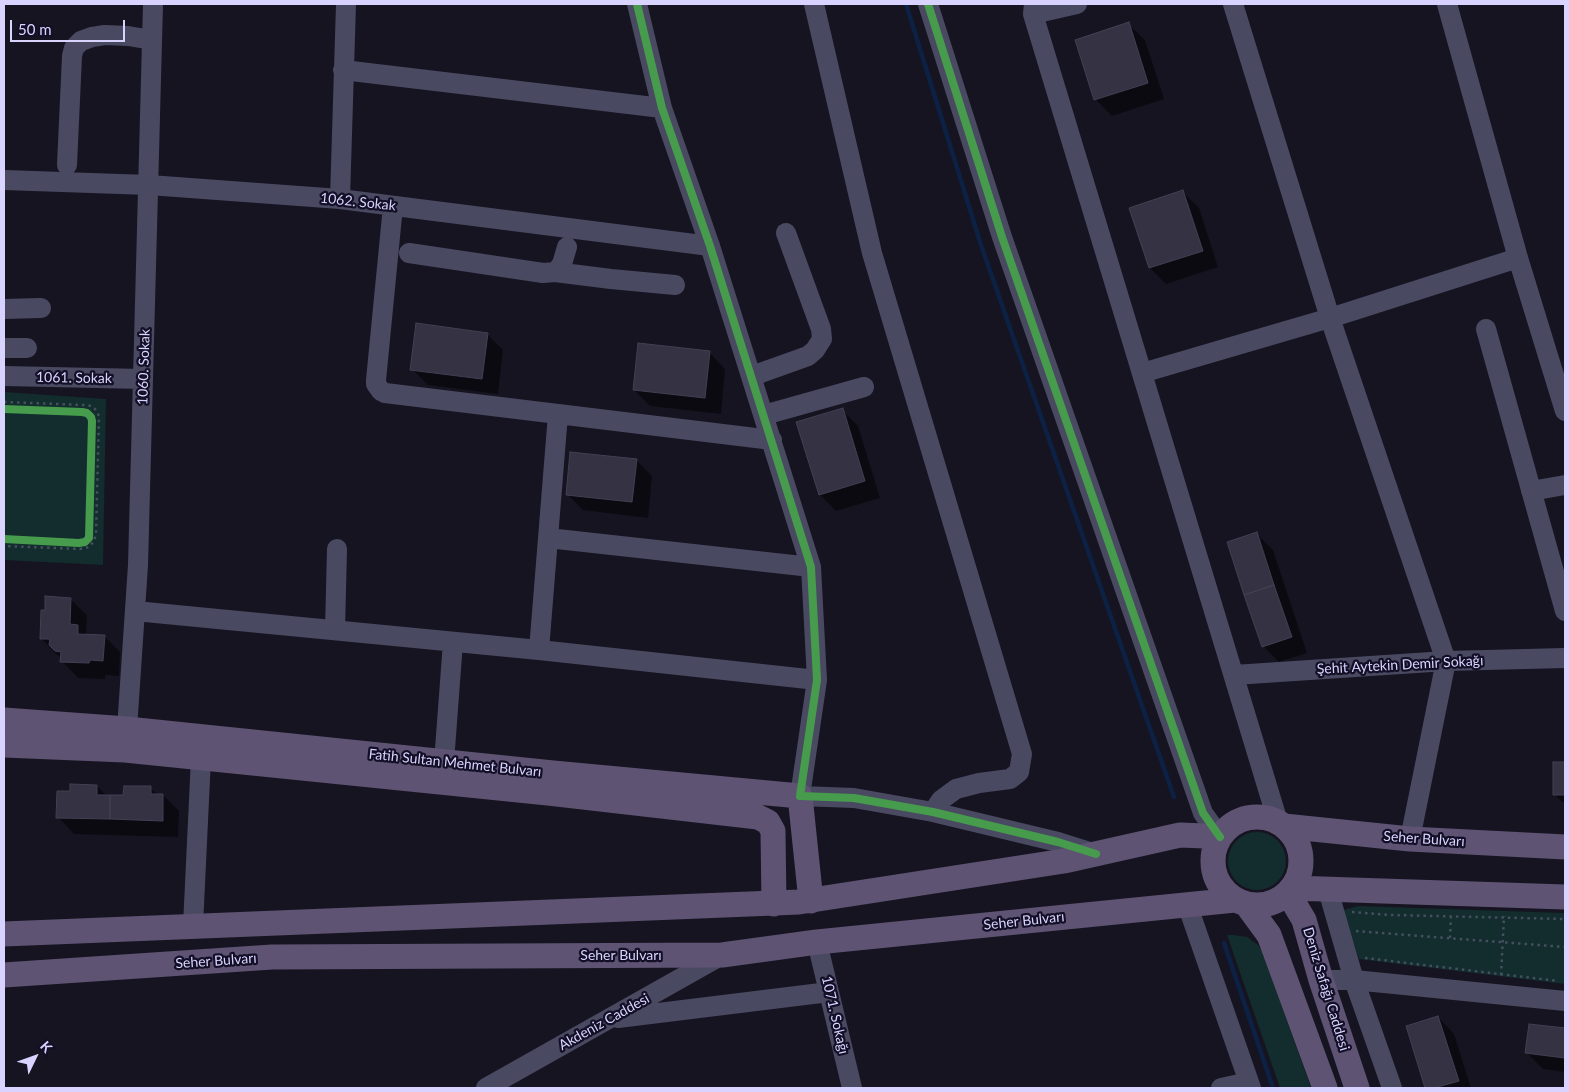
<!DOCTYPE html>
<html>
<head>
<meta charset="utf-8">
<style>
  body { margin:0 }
  #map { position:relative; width:1569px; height:1092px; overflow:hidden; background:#161421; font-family:Lato,sans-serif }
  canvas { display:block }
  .frame { position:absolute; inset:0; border:5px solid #d9d4ff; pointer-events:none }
  .north { position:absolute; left:10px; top:1032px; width:50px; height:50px; -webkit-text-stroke:4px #130f26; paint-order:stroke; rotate:48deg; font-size:14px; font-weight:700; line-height:20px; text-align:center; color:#d9d4ff }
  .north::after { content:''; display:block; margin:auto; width:18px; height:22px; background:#d9d4ff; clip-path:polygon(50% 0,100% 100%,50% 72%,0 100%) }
  .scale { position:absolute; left:10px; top:20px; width:115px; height:22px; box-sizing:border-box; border:2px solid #d9d4ff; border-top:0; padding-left:6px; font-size:15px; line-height:18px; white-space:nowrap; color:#d9d4ff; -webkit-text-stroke:4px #130f26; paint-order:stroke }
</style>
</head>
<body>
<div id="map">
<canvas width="1569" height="1092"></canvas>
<div class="frame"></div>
<div class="north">K</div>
<div class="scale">50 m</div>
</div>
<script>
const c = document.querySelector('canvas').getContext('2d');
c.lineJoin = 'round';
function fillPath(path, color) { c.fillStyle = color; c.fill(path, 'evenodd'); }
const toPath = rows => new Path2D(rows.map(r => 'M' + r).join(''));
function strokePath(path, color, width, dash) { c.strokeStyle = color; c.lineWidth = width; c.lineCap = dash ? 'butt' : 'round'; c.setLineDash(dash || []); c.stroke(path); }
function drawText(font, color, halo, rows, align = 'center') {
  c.font = font + ' Lato,sans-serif'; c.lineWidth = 4.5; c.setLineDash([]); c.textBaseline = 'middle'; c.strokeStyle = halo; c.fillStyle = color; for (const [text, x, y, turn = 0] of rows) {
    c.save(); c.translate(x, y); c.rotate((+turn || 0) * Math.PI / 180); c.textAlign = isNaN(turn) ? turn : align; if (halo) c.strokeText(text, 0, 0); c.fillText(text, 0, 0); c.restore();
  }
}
const green = toPath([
  [4,392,106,399,103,565,4,560],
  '1228 861a29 29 0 1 1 58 0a29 29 0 1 1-58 0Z',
  [1358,906,1565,913,1565,984,1359,959,1343,910],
  [1227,935,1234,935,1247,937,1258,945,1262,951,1311,1088,1280,1088]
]);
const shadow = toPath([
  [1128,24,1145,40,1164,99,1112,116,1096,100,1076,40],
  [1183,192,1199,208,1218,267,1166,284,1150,268],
  [487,334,503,350,498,394,428,385,412,369],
  [709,352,725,369,721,414,650,406,634,390],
  [842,410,858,426,880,498,836,511,820,495],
  [636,460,652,476,648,518,583,510,567,494],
  [1257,534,1273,550,1307,653,1279,662,1263,646],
  [70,599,87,615,86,634,104,636,120,652,119,676,105,675,105,679,78,678,62,661,62,657,57,655,41,638,46,611],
  [1554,763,1565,763,1565,802,1562,802,1554,794],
  [97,786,107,796,125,797,150,788,158,795,163,795,179,811,178,837,74,834,58,817,71,793],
  [1438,1017,1454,1034,1471,1088,1427,1088,1407,1027],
  [1530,1025,1565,1029,1565,1072,1543,1069,1527,1053]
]);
const stream = toPath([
  [906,4,981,245,1174,797],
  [1224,943,1273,1088]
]);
const building = toPath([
  [1129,22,1148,83,1094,100,1075,40,1129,22],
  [1183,190,1203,251,1149,268,1129,208,1183,190],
  [416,323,488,333,482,379,410,370,416,323],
  [638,343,710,351,705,398,633,390,638,343],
  [843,408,865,481,819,495,796,422,843,408],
  [570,452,637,459,632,502,566,495,570,452],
  [1257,532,1274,585,1244,595,1227,542,1257,532],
  [1274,585,1292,637,1262,647,1244,595,1274,585],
  [45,596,71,598,70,624,78,625,78,634,105,635,103,661,90,660,89,663,60,662,61,652,55,651,49,645,50,639,40,639,41,610,45,610,45,596],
  [1553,762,1565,762,1565,795,1553,795,1553,762],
  [70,784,97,785,97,795,110,795,110,819,56,818,57,791,70,791,70,784],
  [124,786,151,786,151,794,163,794,163,821,110,819,110,795,123,795,124,786],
  [1438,1016,1459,1081,1434,1088,1425,1088,1406,1026,1438,1016],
  [1529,1024,1565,1028,1565,1058,1525,1053,1529,1024]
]);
const path = toPath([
  [4,402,85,405,91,406,95,409,99,416,96,534,94,541,89,547,80,549,4,546],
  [1352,912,1391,915,1565,919],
  [1356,931,1565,947],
  [1450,938,1451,916],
  [1365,958,1558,981],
  [1501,975,1504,916]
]);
const minor = toPath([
  [637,4,662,108,710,246,811,567,817,680,800,796,854,798,933,812,1058,842,1096,854],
  [814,4,872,253,1022,754,1019,772,1010,779,979,783,956,789,941,800,933,812],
  [928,4,1002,237,1203,813,1220,837],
  [1034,4,1033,14,1278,822],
  [1233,4,1330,318,1446,661,1410,839],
  [1447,4,1518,258,1565,411],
  [1033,14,1077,4],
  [343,70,662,108],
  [67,165,72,56,74,48,81,41,92,37,105,35,128,36,152,40],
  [4,180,149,185,340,199,710,246],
  [340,199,346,4],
  [393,206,376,380,376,384,381,391,385,393,772,440],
  [409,253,543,273,555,272,559,268,562,264,567,247],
  [555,272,611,279,675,285],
  [4,309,41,308],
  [1486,329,1565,611],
  [4,348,27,348],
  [1142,373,1330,318,1518,258],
  [4,376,143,379],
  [752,376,808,356,815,350,822,339,821,329,786,233],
  [764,415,864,387],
  [1531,491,1565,485],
  [548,538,811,567],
  [135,611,539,650,817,680],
  [335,630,337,549],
  [539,650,558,414],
  [1234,675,1446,661,1565,658],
  [127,729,138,565,153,4],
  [444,762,453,642],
  [1328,890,1354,980,1392,1088],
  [1187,904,1251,1088],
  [193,926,201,758],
  [817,942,852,1088],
  [1321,980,1354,980,1565,1001],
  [618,1018,829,992],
  [486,1088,722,955],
  [1221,1088,1249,1082]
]);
const major = toPath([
  [4,720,127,729,553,773,800,796,811,901],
  [4,745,125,750,548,793,758,817,768,822,773,831,774,904],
  '1213 861a44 44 0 1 1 88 0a44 44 0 1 1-88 0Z',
  [1284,826,1410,839,1565,847],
  [1292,888,1565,897],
  [1288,893,1304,920,1321,980,1357,1088],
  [1247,905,1269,935,1325,1088],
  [4,934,799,902,1064,861,1180,835,1205,836,1218,841],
  [4,975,272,957,722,955,817,942,1235,900]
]);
const cycleway = toPath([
  [637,4,662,108,710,246,811,567,817,680,800,796,854,798,933,812,1058,842,1096,854],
  [928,4,1002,237,1203,813,1220,837],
  [4,409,82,412,87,413,91,417,92,421,89,538,85,542,79,543,4,539]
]);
const streetNames = [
  ["1062. Sokak",358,202,6],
  ["1060. Sokak",144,367,-88],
  ["1061. Sokak",74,378,1],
  ["Şehit Aytekin Demir Sokağı",1400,665,-3],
  ["Fatih Sultan Mehmet Bulvarı",455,763,6],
  ["Seher Bulvarı",1424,839,4],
  ["Seher Bulvarı",1024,921,-6],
  ["Seher Bulvarı",621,955],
  ["Seher Bulvarı",216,961,-4],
  ["Deniz Safağı Caddesi",1326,989,73],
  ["1071. Sokağı",835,1015,77],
  ["Akdeniz Caddesi",604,1022,-29]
];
fillPath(green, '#132c2d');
fillPath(shadow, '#0007');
strokePath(stream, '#0d2144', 4.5);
fillPath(building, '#343243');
strokePath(building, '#433f54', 1);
strokePath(path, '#44505f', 2.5, [2.5, 4]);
strokePath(minor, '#4a4962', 20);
strokePath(major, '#5e5373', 25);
strokePath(cycleway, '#469c4c', 8);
drawText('14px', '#d9d4ff', '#130f26', streetNames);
</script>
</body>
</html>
